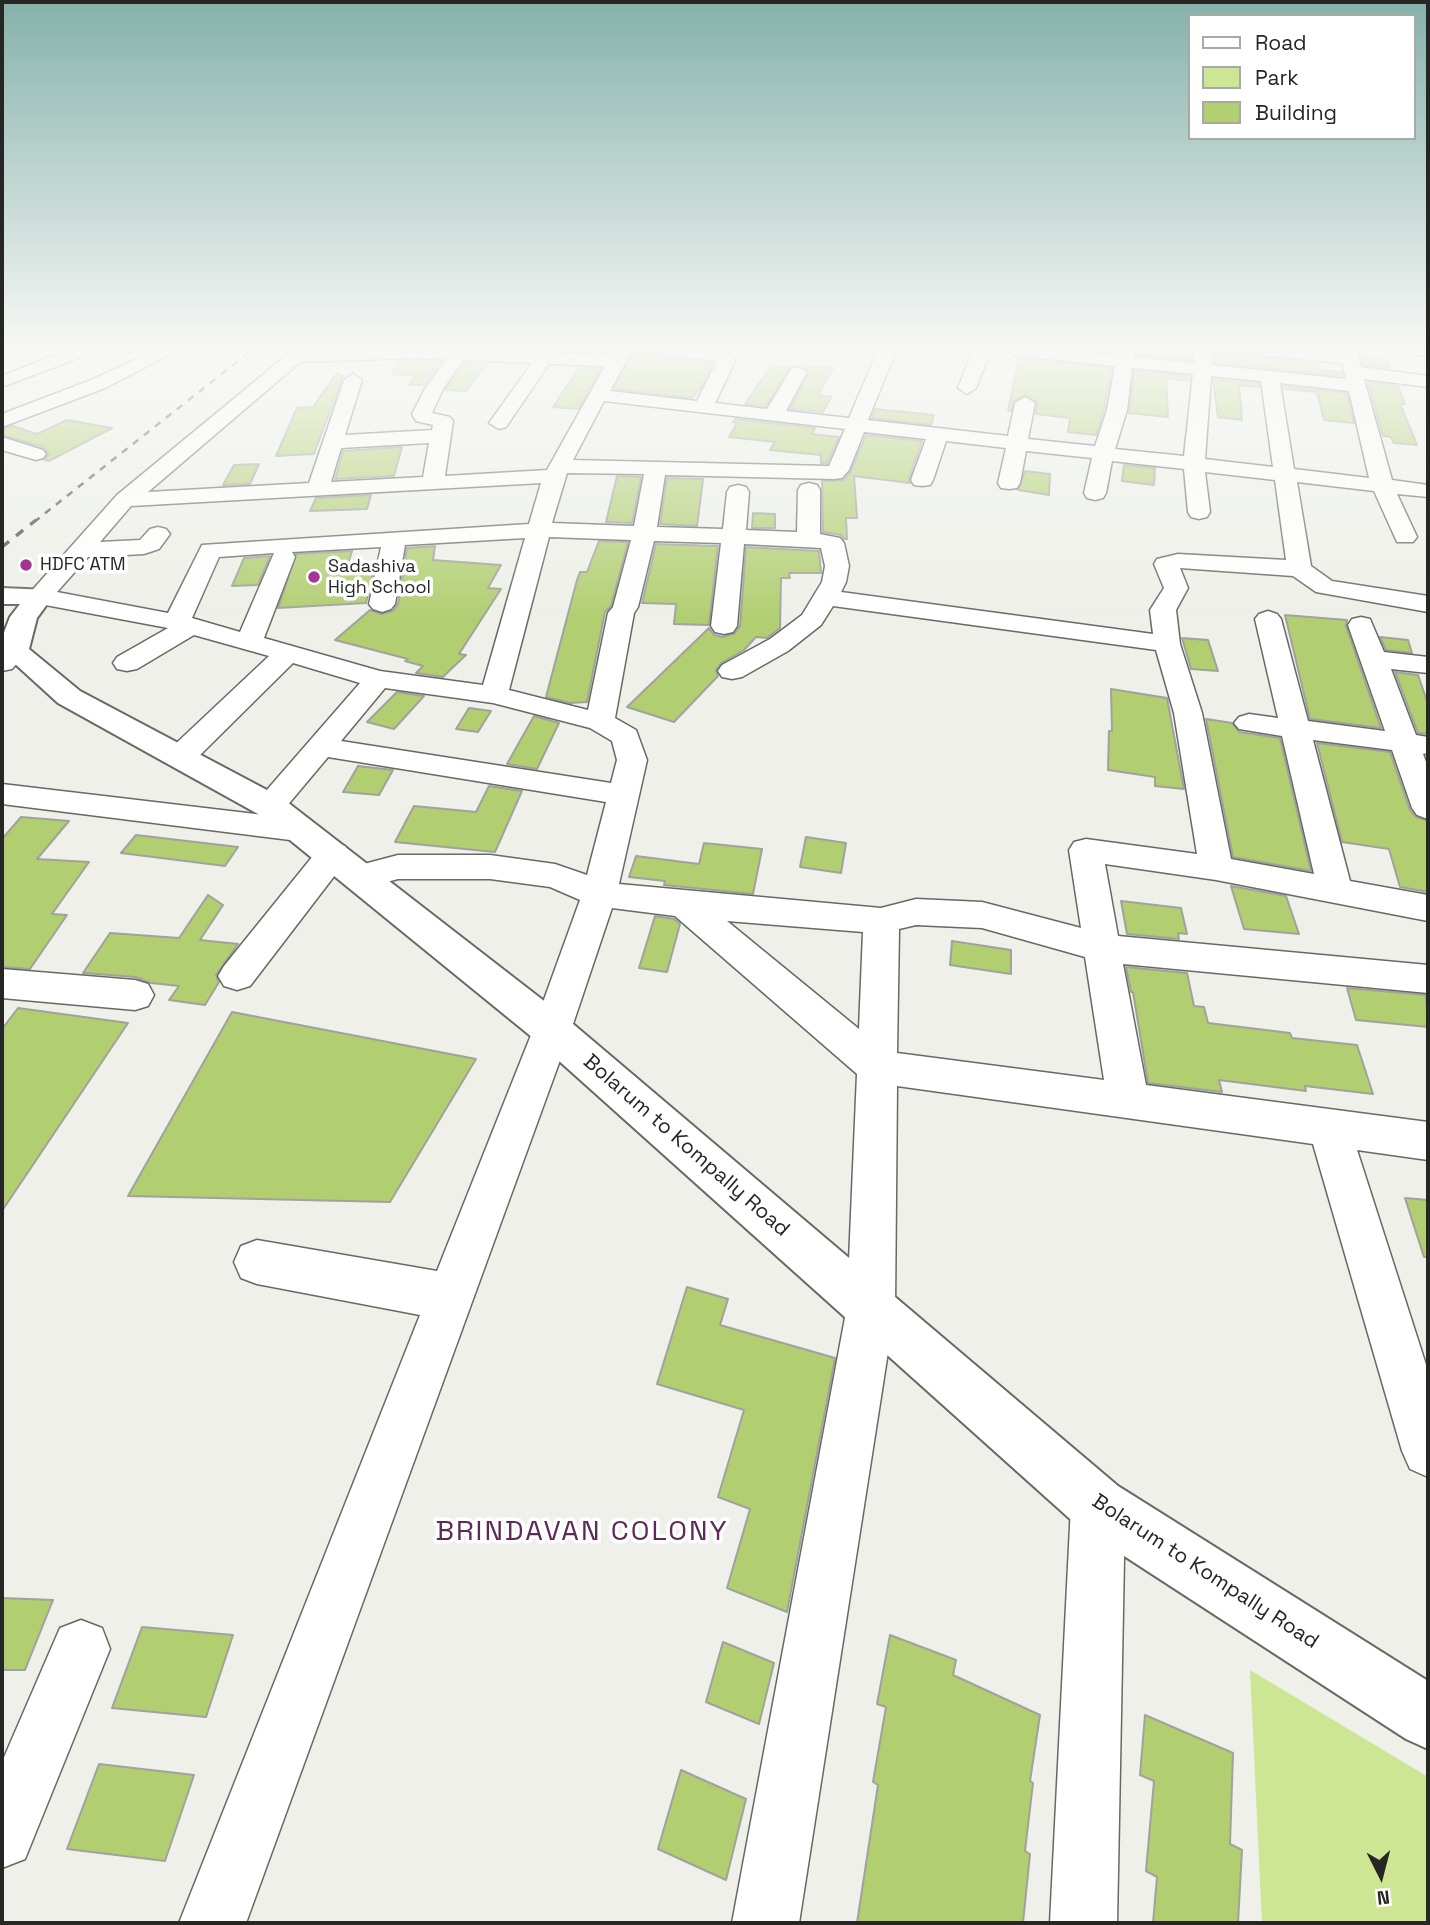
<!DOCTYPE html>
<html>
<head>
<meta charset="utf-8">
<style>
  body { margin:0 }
  #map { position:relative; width:1430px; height:1925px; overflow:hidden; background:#eef0e9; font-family:"Space Grotesk",sans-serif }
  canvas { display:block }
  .frame { position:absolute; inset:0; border:4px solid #262724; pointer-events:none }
  .legend { position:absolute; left:1188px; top:14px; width:228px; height:126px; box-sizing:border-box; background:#fff; border:2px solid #a8a9a7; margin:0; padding:9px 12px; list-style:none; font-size:21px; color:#262724 }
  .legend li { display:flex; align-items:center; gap:14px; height:35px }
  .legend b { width:35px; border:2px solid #a8a9a7 }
  .north { position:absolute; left:1346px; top:1841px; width:70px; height:70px; -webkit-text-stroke:5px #fff; paint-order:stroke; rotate:174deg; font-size:19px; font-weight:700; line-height:28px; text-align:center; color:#262724 }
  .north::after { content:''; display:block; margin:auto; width:24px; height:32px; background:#262724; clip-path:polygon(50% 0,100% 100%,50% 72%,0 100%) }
</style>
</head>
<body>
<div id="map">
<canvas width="1430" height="1925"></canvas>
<div class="frame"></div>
<ul class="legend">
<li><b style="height:9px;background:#fff"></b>Road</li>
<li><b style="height:19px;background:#cce693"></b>Park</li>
<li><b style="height:19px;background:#b1ce71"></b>Building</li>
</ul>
<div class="north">N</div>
</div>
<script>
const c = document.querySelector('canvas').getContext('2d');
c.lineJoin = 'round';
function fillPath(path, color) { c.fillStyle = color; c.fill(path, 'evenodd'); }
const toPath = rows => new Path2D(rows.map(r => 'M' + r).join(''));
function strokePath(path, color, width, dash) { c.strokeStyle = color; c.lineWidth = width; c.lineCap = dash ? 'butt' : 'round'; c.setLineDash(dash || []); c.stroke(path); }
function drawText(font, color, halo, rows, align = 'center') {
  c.font = font + ' "Space Grotesk",sans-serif'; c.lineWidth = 7; c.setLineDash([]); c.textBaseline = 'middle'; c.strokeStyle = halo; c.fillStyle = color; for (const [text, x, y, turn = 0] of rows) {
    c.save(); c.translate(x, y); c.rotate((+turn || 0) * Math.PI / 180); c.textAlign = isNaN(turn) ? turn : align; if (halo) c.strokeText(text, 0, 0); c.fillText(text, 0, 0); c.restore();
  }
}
const green = toPath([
  [1250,1670,1428,1777,1428,1923,1262,1923]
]);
const building = toPath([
  [634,350,653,350,664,358,713,363,702,386,692,398,614,389,634,350],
  [1138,350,1192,350,1192,360,1137,355,1138,350],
  [1216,351,1318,363,1319,370,1341,372,1343,376,1215,363,1216,351],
  [1361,356,1386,359,1390,368,1363,365,1361,356],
  [1019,358,1112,368,1104,409,1096,435,1068,432,1070,418,1036,414,1037,402,1026,395,1014,401,1011,411,1008,411,1019,358],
  [398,361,441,361,424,385,409,385,416,375,392,374,398,361],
  [464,363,487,364,466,391,445,390,464,363],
  [771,366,789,368,766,406,745,404,771,366],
  [805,366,833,368,818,395,831,397,823,412,790,409,809,373,805,366],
  [579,368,601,368,578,409,553,407,579,368],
  [1134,371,1190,376,1190,381,1166,378,1168,417,1129,413,1134,371],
  [337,373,343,376,314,454,276,456,297,408,313,407,337,373],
  [1213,379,1259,383,1259,387,1239,385,1242,420,1218,417,1213,379],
  [1368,382,1398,386,1405,404,1400,404,1417,445,1394,443,1391,437,1383,436,1368,382],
  [1283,386,1347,393,1354,423,1324,420,1317,392,1284,389,1283,386],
  [875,409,934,415,931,425,872,418,875,409],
  [735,419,815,428,812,434,839,437,827,463,821,463,821,455,770,450,775,442,729,437,737,423,733,422,735,419],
  [67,420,112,428,49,461,44,460,49,454,44,447,2,435,2,429,13,426,37,434,67,420],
  [866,435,922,441,909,479,910,483,854,476,857,518,846,518,847,539,844,539,841,535,823,532,822,481,844,480,851,471,866,435],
  [402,447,394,476,335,479,343,451,402,447],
  [259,464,250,484,223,485,234,465,259,464],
  [1124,465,1155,468,1154,485,1122,481,1124,465],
  [1025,471,1050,474,1049,495,1018,490,1025,471],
  [617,476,641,477,632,523,606,522,617,476],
  [667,478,703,479,697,526,660,524,667,478],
  [371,495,367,509,310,511,316,498,371,495],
  [753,513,775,514,775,528,752,528,753,513],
  [599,541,628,542,611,606,605,612,587,702,570,703,546,697,577,580,580,572,587,572,599,541],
  [656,544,718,546,709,625,674,624,676,604,642,603,656,544],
  [435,546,433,560,501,565,488,588,501,589,459,654,466,655,448,672,443,677,416,673,423,666,405,661,408,659,335,640,370,610,381,614,393,611,398,604,407,548,435,546],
  [746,547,819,551,821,573,789,573,790,578,781,578,780,628,767,638,756,637,744,650,721,663,716,670,718,676,674,722,627,707,709,628,714,635,723,637,735,633,740,626,746,547],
  [352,551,345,574,373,573,366,603,278,608,296,554,352,551],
  [270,556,258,585,232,586,244,558,270,556],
  [1285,615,1347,620,1346,626,1381,728,1310,719,1285,615],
  [1380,637,1408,640,1412,653,1386,650,1380,637],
  [1182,638,1208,640,1218,671,1191,669,1182,638],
  [1395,672,1418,675,1428,704,1428,734,1418,733,1395,672],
  [1111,689,1167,698,1184,789,1155,786,1155,777,1108,770,1109,731,1112,731,1111,689],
  [397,692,424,696,394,729,367,722,397,692],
  [469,708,491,711,478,732,456,729,469,708],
  [534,716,559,723,537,769,507,764,534,716],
  [1206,719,1232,723,1239,732,1280,738,1311,871,1233,857,1206,719],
  [1317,743,1390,752,1410,810,1416,817,1428,821,1428,892,1400,887,1389,849,1342,842,1317,743],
  [358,766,393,770,379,795,343,792,358,766],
  [489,786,522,791,495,852,395,842,414,806,476,812,489,786],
  [21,817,69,821,37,859,89,862,52,914,67,915,30,969,2,967,2,839,21,817],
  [136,835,238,847,225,866,121,853,136,835],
  [806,837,846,843,841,873,800,867,806,837],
  [704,843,762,849,753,894,664,885,665,881,629,877,636,856,699,864,704,843],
  [1231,886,1286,896,1299,934,1244,929,1231,886],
  [208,895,223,905,200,940,238,944,216,975,219,982,205,1005,169,1000,179,986,151,983,135,977,83,973,110,933,179,938,208,895],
  [1121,901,1181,908,1187,934,1178,933,1179,939,1127,934,1121,901],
  [655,916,674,919,680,924,667,972,639,968,655,916],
  [952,941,1011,950,1011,974,950,965,952,941],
  [1126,967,1187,973,1194,1006,1204,1007,1208,1023,1290,1033,1292,1038,1357,1045,1373,1094,1305,1086,1306,1091,1219,1080,1222,1092,1148,1083,1133,992,1131,992,1126,967],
  [1347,988,1426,995,1428,1027,1356,1020,1347,988],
  [18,1008,128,1023,2,1211,2,1029,18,1008],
  [232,1012,476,1059,390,1202,128,1196,232,1012],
  [1405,1198,1428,1200,1428,1257,1424,1257,1405,1198],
  [687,1287,728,1299,720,1325,835,1358,787,1612,727,1588,750,1509,718,1497,744,1410,657,1384,687,1287],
  [2,1598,53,1600,25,1670,2,1670,2,1598],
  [142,1627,233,1635,206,1717,112,1708,142,1627],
  [890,1635,956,1660,953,1675,1040,1715,1030,1781,1033,1783,1025,1851,1030,1854,1023,1923,857,1923,878,1785,873,1782,886,1707,877,1704,890,1635],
  [723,1642,774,1663,759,1724,706,1702,723,1642],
  [1145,1715,1233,1753,1230,1844,1242,1850,1238,1923,1153,1923,1157,1877,1146,1871,1154,1781,1140,1775,1145,1715],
  [99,1764,194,1775,165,1861,67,1849,99,1764],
  [681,1770,746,1799,726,1880,658,1849,681,1770]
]);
const minor = toPath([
  [67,350,91,350,89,354,2,387,2,376,67,350],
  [156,350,179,350,105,388,2,427,2,414,91,380,156,350],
  [293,350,538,352,556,350,555,353,611,355,614,350,632,350,610,391,697,401,717,361,664,355,656,350,720,350,736,359,715,403,767,409,792,368,798,367,807,372,786,411,849,418,878,350,896,350,868,420,1008,436,1015,403,1025,397,1035,403,1028,439,1095,446,1107,410,1115,366,1014,355,1006,350,1068,350,1116,355,1117,350,1135,350,1134,357,1194,363,1195,350,1213,350,1212,365,1346,379,1342,363,1261,355,1253,350,1357,350,1361,367,1428,376,1428,387,1364,379,1392,480,1428,485,1428,497,1397,494,1417,537,1413,542,1397,542,1374,491,1297,482,1311,566,1332,581,1428,596,1428,612,1316,592,1293,576,1180,568,1188,588,1176,610,1180,644,1202,713,1231,859,1314,874,1282,736,1239,729,1234,723,1239,717,1249,714,1278,718,1255,619,1259,614,1268,611,1277,614,1281,619,1308,721,1385,731,1348,625,1352,619,1361,617,1370,619,1384,652,1428,657,1428,673,1391,669,1416,735,1428,737,1428,753,1423,754,1428,767,1428,819,1417,815,1412,808,1392,750,1313,740,1350,881,1428,895,1428,921,1216,880,1105,864,1118,936,1428,965,1428,993,1123,964,1146,1085,1428,1122,1428,1160,1357,1150,1428,1371,1428,1477,1410,1469,1402,1451,1313,1144,897,1086,895,1307,799,1923,732,1923,847,1307,857,1074,675,916,612,908,571,1030,246,1923,179,1923,420,1315,257,1284,241,1278,234,1262,241,1246,257,1240,437,1271,533,1030,580,900,550,887,490,879,398,879,361,889,349,886,344,877,349,868,398,855,490,855,555,864,587,875,606,802,328,757,281,813,272,816,310,822,314,830,310,838,298,841,2,804,2,784,264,815,259,813,254,806,259,799,360,683,293,663,191,764,180,767,169,764,165,757,169,750,269,656,194,635,137,669,127,671,117,669,113,663,117,657,168,628,40,604,31,601,27,596,117,495,293,350],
  [419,358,446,359,425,389,412,414,416,421,433,425,432,430,345,435,362,380,353,374,344,380,309,483,148,492,300,362,419,358],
  [463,360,532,363,489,423,499,429,506,427,549,364,605,366,547,470,445,476,453,421,450,417,432,413,443,389,463,360],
  [1132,368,1193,374,1184,456,1115,449,1127,410,1132,368],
  [1211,376,1261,381,1273,467,1205,459,1211,376],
  [1280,383,1349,391,1369,478,1294,469,1280,383],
  [604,401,845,429,829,466,573,460,604,401],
  [864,432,926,439,911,480,914,485,922,486,930,485,933,480,946,441,1006,448,998,483,1001,488,1009,489,1017,488,1020,483,1026,451,1092,458,1084,493,1087,498,1095,500,1103,498,1106,493,1112,461,1184,469,1188,512,1191,517,1199,519,1207,517,1210,512,1205,472,1275,480,1286,560,1178,554,1157,559,1154,564,1164,588,1150,610,1153,634,841,592,846,582,849,566,844,543,840,538,820,534,820,490,817,485,809,483,801,485,798,490,797,532,746,530,749,492,746,487,738,485,730,487,727,492,723,529,657,527,665,475,834,479,842,478,849,470,864,432],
  [429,443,423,477,331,482,341,448,429,443],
  [567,473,644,474,634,526,552,523,567,473],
  [541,483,529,524,202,545,168,613,57,592,88,557,144,554,159,549,170,534,166,529,158,527,150,529,140,540,100,542,131,506,541,483],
  [549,537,631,540,613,607,608,613,588,710,509,690,549,537],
  [525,538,483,685,380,671,264,638,295,557,292,552,381,547,369,604,373,609,382,612,391,609,395,604,405,545,525,538],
  [654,541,721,543,711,626,715,632,724,634,733,632,737,626,744,544,821,548,825,566,822,582,802,615,770,639,722,665,718,671,722,677,732,679,742,677,788,651,821,625,833,606,1156,650,1174,713,1197,854,1086,839,1074,842,1069,850,1081,928,982,902,916,899,881,908,619,884,647,760,636,730,615,718,634,613,638,607,654,541],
  [274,553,240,632,192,618,219,557,274,553],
  [385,688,493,703,590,728,612,741,617,760,611,783,341,741,385,688],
  [727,921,863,932,859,1029,727,921],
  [916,925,982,928,1085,957,1104,1080,897,1053,899,929,916,925],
  [973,350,991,350,976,388,967,394,958,388,973,350],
  [1428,350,1428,356,1416,355,1413,351,1428,350],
  [2,437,43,450,46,454,43,458,36,460,2,450,2,437],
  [15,643,25,645,28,651,12,669,2,671,2,649,15,643],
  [333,842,345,846,350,854,345,862,250,986,237,990,224,986,218,976,224,966,321,846,333,842],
  [2,969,135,980,148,984,154,995,148,1006,135,1010,2,998,2,969],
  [1098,1479,1117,1487,1125,1506,1117,1923,1050,1923,1071,1506,1079,1487,1098,1479],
  [81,1620,102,1628,110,1649,25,1859,2,1868,2,1762,60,1628,81,1620]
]);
const major = toPath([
  [2,588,49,590,53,596,37,618,29,649,80,691,282,798,566,1018,1118,1486,1428,1681,1428,1749,1406,1739,1078,1526,538,1042,258,814,58,703,2,652,3,635,10,617,20,604,2,604,2,588]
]);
const railFar1 = toPath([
  [34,522,252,350]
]);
const rail = toPath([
  [2,547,36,520]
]);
const markers = [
  [26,565,7,"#a33695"],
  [314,577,7,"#a33695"]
];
const farPoinames = [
  ["HDFC ATM",40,565],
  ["Sadashiva",328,567],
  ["High School",328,588]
];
const streetNames = [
  ["Bolarum to Kompally Road",686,1146,41],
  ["Bolarum to Kompally Road",1205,1572,33]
];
const nearNeighbourhoodnames = [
  ["BRINDAVAN COLONY",582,1532]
];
fillPath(green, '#cce693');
fillPath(building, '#b1ce71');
strokePath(building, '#a0a29b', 2);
strokePath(minor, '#676a63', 3);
strokePath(major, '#676a63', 4);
fillPath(minor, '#fff');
fillPath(major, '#fff');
strokePath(railFar1, '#4e4f4c', 2.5, [7, 7]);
strokePath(rail, '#4e4f4c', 3.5, [9, 9]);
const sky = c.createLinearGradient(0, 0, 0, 620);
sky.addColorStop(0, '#85b1ab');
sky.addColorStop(0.56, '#f7f8f5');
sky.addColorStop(1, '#f7f8f500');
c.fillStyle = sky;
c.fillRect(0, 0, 1430, 620);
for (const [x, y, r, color] of markers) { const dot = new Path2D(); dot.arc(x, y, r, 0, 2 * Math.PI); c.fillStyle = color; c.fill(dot); strokePath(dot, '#fff', 2.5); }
drawText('18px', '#262724', '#fff', farPoinames, 'left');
drawText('21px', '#262724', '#fff', streetNames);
c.letterSpacing = '2px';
drawText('28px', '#5e2957', '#fff', nearNeighbourhoodnames);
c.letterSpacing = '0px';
</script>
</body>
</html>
